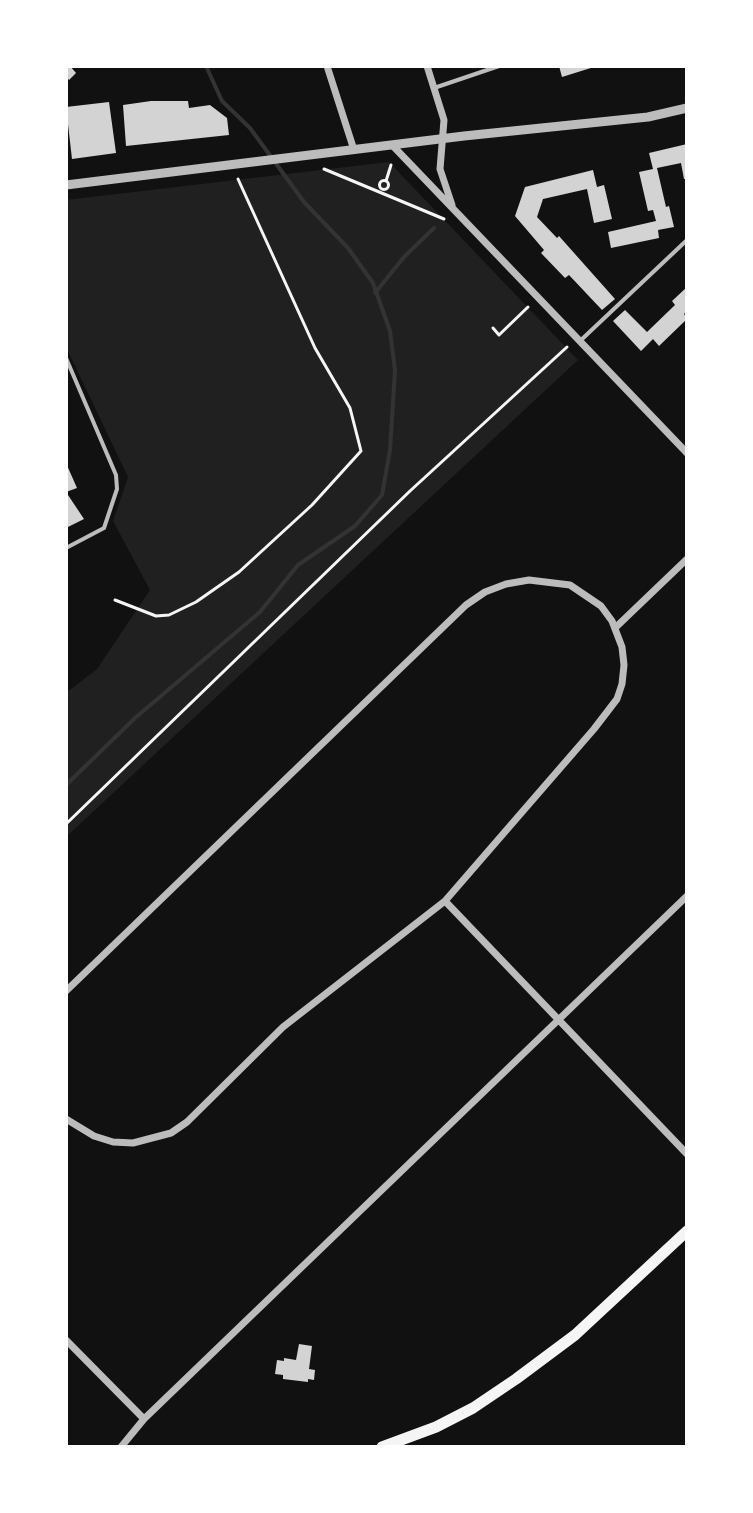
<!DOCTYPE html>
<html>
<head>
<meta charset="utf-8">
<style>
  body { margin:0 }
  #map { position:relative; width:753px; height:1513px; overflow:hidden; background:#111; font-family:Inter,sans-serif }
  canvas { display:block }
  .frame { position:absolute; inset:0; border:68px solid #fff; pointer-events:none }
</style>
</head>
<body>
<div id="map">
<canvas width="753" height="1513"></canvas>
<div class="frame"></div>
</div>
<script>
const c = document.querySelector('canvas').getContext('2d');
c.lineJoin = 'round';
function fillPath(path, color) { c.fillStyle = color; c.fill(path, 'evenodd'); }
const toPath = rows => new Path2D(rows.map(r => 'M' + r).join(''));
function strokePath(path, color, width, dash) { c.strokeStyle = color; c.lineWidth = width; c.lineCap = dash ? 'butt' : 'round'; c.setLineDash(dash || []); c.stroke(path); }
const green = toPath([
  [389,162,578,360,66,837,66,693,97,669,150,590,113,521,128,477,66,347,66,200]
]);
const stream = toPath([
  [375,293,404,257,434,228],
  [66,785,135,718,260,612,298,565,355,526,382,495,390,450,395,370,390,331,373,283,348,248,304,202,250,128,222,101,206,66]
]);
const building = toPath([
  [66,66,70,66,76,73,69,80,66,76],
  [559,66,594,66,594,67,562,77],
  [151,101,188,101,189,108,210,105,227,118,229,135,126,146,123,105],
  [109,102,116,153,72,159,66,107],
  [687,144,687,179,684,179,681,163,657,168,666,207,669,206,674,227,658,230,659,238,611,248,608,232,656,221,653,210,648,211,639,172,653,169,649,153],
  [593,170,597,187,604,185,612,219,594,223,587,189,543,199,537,217,557,238,559,236,615,299,602,310,569,275,565,278,541,253,544,250,515,216,525,187],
  [687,287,687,311,684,314,687,319,659,346,653,339,641,351,613,321,625,310,647,332,675,305,672,301],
  [66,463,77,488,66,492],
  [66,492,84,519,66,528],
  [299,1344,312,1346,309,1369,315,1370,314,1380,308,1379,308,1382,283,1379,283,1375,275,1374,277,1360,284,1361,284,1358,296,1360]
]);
const path = toPath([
  [324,169,444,219],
  '379.5 185a4.5 4.5 0 1 1 9 0a4.5 4.5 0 1 1-9 0Z',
  [386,181,391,165],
  [493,328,499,335,528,307],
  [115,600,156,616,169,615,196,602,239,572,312,505,361,451,350,408,315,348,238,179],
  [66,824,410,491,567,347]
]);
const service = toPath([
  [434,88,499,66],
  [580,341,687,240],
  [66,358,116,475,117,489,104,528,66,548]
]);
const minor = toPath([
  [327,66,354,150],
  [427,66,444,120,440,169,452,205],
  [393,146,687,453],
  [615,628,687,559],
  [445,901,687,1154],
  [66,991,466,605,485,592,506,584,529,580,570,585,601,606,612,621,622,647,624,665,622,684,617,699,594,729,445,901,283,1027,187,1122,171,1133,133,1143,113,1142,94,1136,66,1119],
  [66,1340,144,1419],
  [121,1447,144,1419,687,896]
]);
const tertiary = toPath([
  [66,185,464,136,648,117,687,108]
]);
const primary = toPath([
  [382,1447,436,1427,473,1408,516,1379,575,1335,687,1231]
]);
fillPath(green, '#202020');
strokePath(stream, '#333', 4);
fillPath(building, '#d3d3d3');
strokePath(path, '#f5f5f5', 3);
strokePath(service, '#bcbcbc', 4);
strokePath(minor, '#bcbcbc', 7);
strokePath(tertiary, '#bcbcbc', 9);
strokePath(primary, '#f5f5f5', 11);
</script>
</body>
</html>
